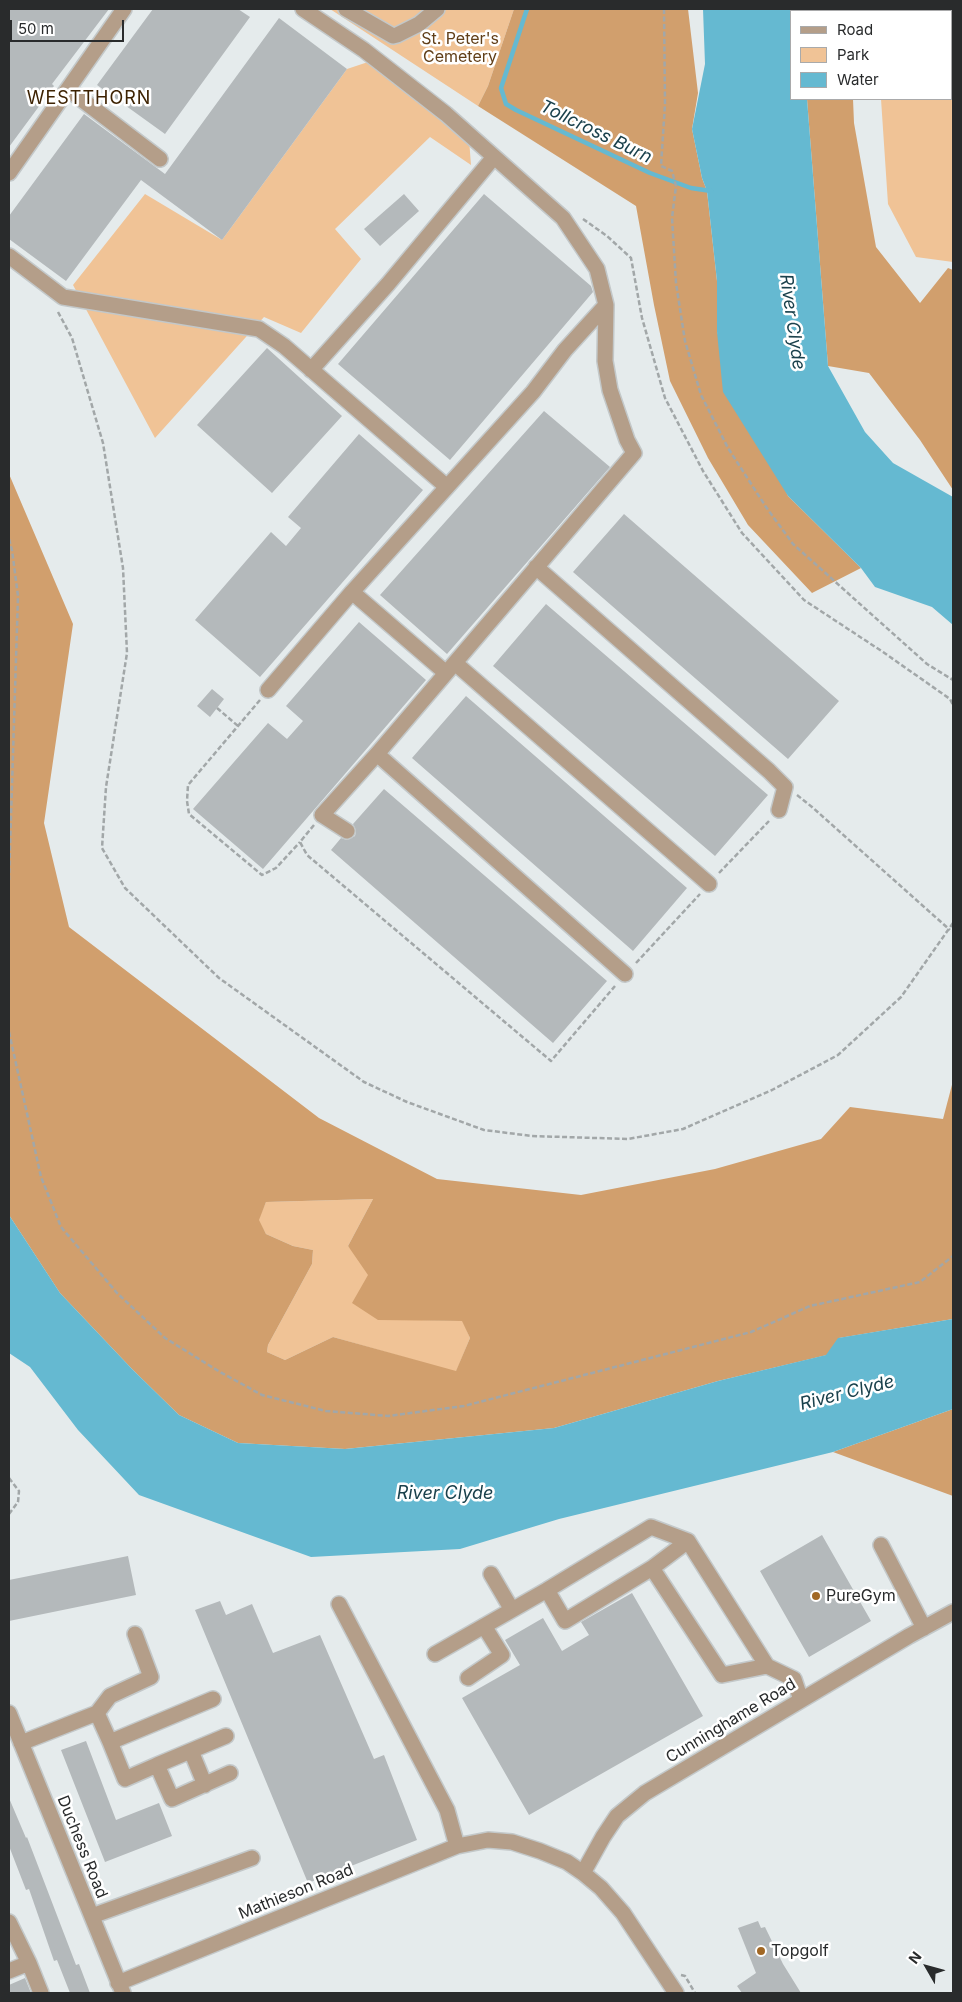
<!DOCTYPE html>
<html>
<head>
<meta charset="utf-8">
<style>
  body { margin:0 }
  #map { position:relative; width:962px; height:2002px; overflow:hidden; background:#e5ebec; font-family:Inter,sans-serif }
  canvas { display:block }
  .frame { position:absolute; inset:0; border:10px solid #292b2c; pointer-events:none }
  .legend { position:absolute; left:790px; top:10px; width:162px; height:90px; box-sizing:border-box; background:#fff; border:1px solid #a9aaab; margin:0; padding:6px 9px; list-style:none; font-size:15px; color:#292b2c }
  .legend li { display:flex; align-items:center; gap:10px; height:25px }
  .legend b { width:25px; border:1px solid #a9aaab }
  .north { position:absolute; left:902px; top:1942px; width:50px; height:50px; -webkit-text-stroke:4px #fff; paint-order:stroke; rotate:308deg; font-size:14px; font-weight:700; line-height:20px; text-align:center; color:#292b2c }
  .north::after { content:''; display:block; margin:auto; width:18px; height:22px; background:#292b2c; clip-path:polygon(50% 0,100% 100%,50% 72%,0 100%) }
  .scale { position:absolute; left:10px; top:20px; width:114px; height:22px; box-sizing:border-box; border:2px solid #292b2c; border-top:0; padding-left:6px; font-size:15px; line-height:18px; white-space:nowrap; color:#292b2c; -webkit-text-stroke:4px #fff; paint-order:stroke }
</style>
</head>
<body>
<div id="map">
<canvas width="962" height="2002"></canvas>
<div class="frame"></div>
<ul class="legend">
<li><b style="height:6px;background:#b49e89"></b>Road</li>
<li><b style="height:14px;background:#f0c396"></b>Park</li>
<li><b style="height:14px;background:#65b9d1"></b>Water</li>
</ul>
<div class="north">N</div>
<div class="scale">50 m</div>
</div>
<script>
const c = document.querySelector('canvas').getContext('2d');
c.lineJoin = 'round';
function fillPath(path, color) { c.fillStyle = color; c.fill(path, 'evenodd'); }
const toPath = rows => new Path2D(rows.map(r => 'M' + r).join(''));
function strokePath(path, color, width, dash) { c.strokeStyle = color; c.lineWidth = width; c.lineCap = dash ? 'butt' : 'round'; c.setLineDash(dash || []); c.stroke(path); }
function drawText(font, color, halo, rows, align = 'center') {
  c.font = font + ' Inter,sans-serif'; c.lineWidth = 5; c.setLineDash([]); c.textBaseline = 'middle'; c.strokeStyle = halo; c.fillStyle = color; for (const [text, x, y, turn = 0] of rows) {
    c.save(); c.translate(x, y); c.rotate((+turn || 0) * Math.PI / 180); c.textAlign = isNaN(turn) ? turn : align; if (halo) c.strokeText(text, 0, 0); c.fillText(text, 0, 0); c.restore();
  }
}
const green = toPath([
  [330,9,514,9,488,86,478,106],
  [874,9,953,9,953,262,916,257,888,204,881,99,951,99,951,11,875,11],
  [371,61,469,139,471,165,430,137,335,229,361,259,301,333,264,317,155,438,73,285,145,194,222,240,347,69],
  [373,1199,348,1246,421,1320,463,1321,470,1338,456,1372,333,1337,285,1360,267,1352,268,1345,312,1264,313,1250,293,1246,266,1234,258,1220,266,1202]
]);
const forest = toPath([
  [514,9,688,9,698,93,692,129,702,178,707,191,717,281,717,332,788,496,861,568,812,593,748,525,708,458,670,381,654,305,636,206,478,106,488,86],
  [807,99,853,99,854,123,876,247,920,303,948,268,953,270,953,490,920,440,869,373,828,366],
  [9,474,73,624,44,823,69,927,319,1118,437,1179,581,1195,715,1169,821,1139,850,1107,943,1119,953,1081,953,1319,839,1338,827,1355,718,1381,554,1428,345,1449,238,1443,179,1415,132,1369,60,1293,9,1215],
  [373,1199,348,1246,368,1275,352,1303,378,1320,462,1321,470,1338,456,1371,333,1337,285,1360,267,1352,268,1345,312,1264,313,1250,293,1246,266,1234,259,1220,266,1202],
  [953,1409,953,1496,833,1452]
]);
const water = toPath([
  [703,9,799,9,799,11,791,11,791,99,807,99,828,366,865,432,893,463,953,497,953,625,932,607,875,587,861,568,788,496,723,392,717,332,717,281,707,191,702,178,692,129,705,64],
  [9,1215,60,1293,132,1369,179,1415,238,1443,345,1449,554,1428,718,1381,826,1355,838,1338,953,1319,953,1409,833,1452,559,1519,460,1549,311,1557,139,1495,78,1430,30,1367,9,1353]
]);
const stream = toPath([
  [527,9,501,88,506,104,516,110,650,173,691,188,711,191]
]);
const building = toPath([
  [9,9,109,9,52,84,54,86,9,147],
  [153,9,238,9,250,17,165,134,97,85],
  [279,18,347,69,222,240,141,180,66,281,9,239,9,216,84,114,165,174],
  [404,194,419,211,380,246,364,229],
  [484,194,591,286,593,292,450,460,338,364],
  [267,348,342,416,272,493,197,425],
  [544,411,610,467,447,654,380,595],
  [359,434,423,490,260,677,195,620,271,532,286,546,301,528,288,517],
  [624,514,839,701,788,759,573,572],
  [546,604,768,795,715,856,493,666],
  [359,622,426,680,263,869,193,809,268,723,287,739,303,721,286,706],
  [212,689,224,699,210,717,197,706],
  [466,696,687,888,633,951,412,758],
  [384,789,607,981,553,1043,331,850,341,838,347,840,355,836,356,831,353,824],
  [822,1535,871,1621,809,1657,760,1571],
  [128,1556,136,1595,9,1621,9,1580],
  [632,1593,703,1716,529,1815,462,1698,520,1665,505,1640,543,1618,562,1651,589,1635,581,1622],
  [220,1601,226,1615,252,1604,273,1653,320,1635,374,1759,384,1755,417,1840,308,1883,195,1610],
  [86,1741,116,1820,159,1803,172,1836,105,1862,61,1750],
  [9,1798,26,1838,27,1837,76,1965,79,1964,90,1993,70,1993,57,1960,54,1961,29,1889,26,1890,9,1846],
  [758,1921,761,1928,765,1927,783,1964,801,1993,742,1993,737,1986,756,1973,738,1928],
  [25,1978,31,1993,9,1993,9,1985]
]);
const path = toPath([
  [664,9,665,104,661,166,672,171,676,186,672,218,676,283,685,341,701,395,728,448,766,507,793,544,927,664,953,680],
  [583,219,607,236,631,258,642,318,665,398,703,471,742,533,804,600,883,652,950,699,953,705],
  [58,312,72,338,103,443,123,568,127,653,106,787,102,848,125,888,219,978,364,1082,407,1102,484,1130,532,1136,628,1139,683,1129,772,1090,838,1055,901,997,953,923],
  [9,539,12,550,18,596,9,880],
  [260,700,188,785,187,801,189,814,262,875,276,868,300,842],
  [217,708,238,726],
  [797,795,812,807,950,930],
  [314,825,300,842,307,855,551,1061,615,986],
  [719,873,769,821],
  [636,963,700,894],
  [9,1032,41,1177,61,1227,117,1293,165,1338,220,1372,262,1395,326,1411,388,1416,464,1406,751,1332,810,1306,920,1282,953,1256],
  [9,1478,19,1491,18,1502,9,1514],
  [681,1975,685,1976,695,1993]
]);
const minor = toPath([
  [303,9,364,50,446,114,563,218,597,269,606,305,605,361,610,390,627,440,634,453,377,754,322,815,347,831],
  [346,9,393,36,397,35,419,24,437,9],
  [68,89,160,159],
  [9,173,124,9],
  [9,256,63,297,259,329,284,346,447,487],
  [311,370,388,284,494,157],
  [536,567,769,771,785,787,779,810],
  [352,592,446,673],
  [455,663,709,884],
  [268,690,352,592,533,392,565,350,606,305],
  [377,754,625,974],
  [881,1545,924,1628],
  [652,1568,688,1541,767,1666],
  [491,1574,512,1610],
  [547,1590,651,1527,688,1541],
  [339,1604,447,1810,457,1846],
  [435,1654,547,1590,565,1621,652,1568,722,1675,767,1666,794,1679,801,1700],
  [468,1678,502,1655,484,1626],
  [9,1713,123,1993],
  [97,1713,110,1696,151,1677,135,1634],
  [110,1742,125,1779,157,1765,172,1799,230,1773],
  [21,1743,97,1713,110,1742,213,1699],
  [191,1751,205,1785],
  [157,1765,226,1736],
  [583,1873,603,1837,617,1816,645,1793,909,1636,953,1612],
  [92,1916,252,1858],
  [9,1922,29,1963],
  [9,1971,29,1963,41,1993],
  [118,1983,457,1846,488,1840,512,1842,540,1851,567,1862,583,1873,601,1888,623,1913,676,1993]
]);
const markers = [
  [816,1596,5,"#a16825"],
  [761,1951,5,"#a16825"]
];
const parkNames = [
  ["St. Peter's",460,39],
  ["Cemetery",460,57]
];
const poiNames = [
  ["PureGym",826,1596],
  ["Topgolf",771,1951]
];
const streetNames = [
  ["Cunninghame Road",731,1721,-31],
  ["Duchess Road",82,1847,68],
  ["Mathieson Road",296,1892,-22]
];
const neighbourhoodNames = [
  ["WESTTHORN",89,99]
];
const waterNames = [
  ["Tollcross Burn",596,132,26],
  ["River Clyde",792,322,82],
  ["River Clyde",847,1393,-14],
  ["River Clyde",445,1494]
];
fillPath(green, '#f0c396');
fillPath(forest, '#d19f6d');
fillPath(water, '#65b9d1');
strokePath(stream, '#65b9d1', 4.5);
fillPath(building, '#b4b9bb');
strokePath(minor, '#c3c8c9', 18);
strokePath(path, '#a2a7a8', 2.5, [5, 2.5]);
strokePath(minor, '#b49e89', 15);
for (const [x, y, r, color] of markers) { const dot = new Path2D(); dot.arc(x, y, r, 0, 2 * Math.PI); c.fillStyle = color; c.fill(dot); strokePath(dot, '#fff', 2); }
drawText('16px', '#613f19', '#fff', parkNames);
drawText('16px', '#292b2c', '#fff', poiNames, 'left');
drawText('16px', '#292b2c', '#fff', streetNames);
c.letterSpacing = '1px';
drawText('18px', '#3d2202', '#fff', neighbourhoodNames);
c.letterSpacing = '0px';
drawText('italic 18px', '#1a414c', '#fff', waterNames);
</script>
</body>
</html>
